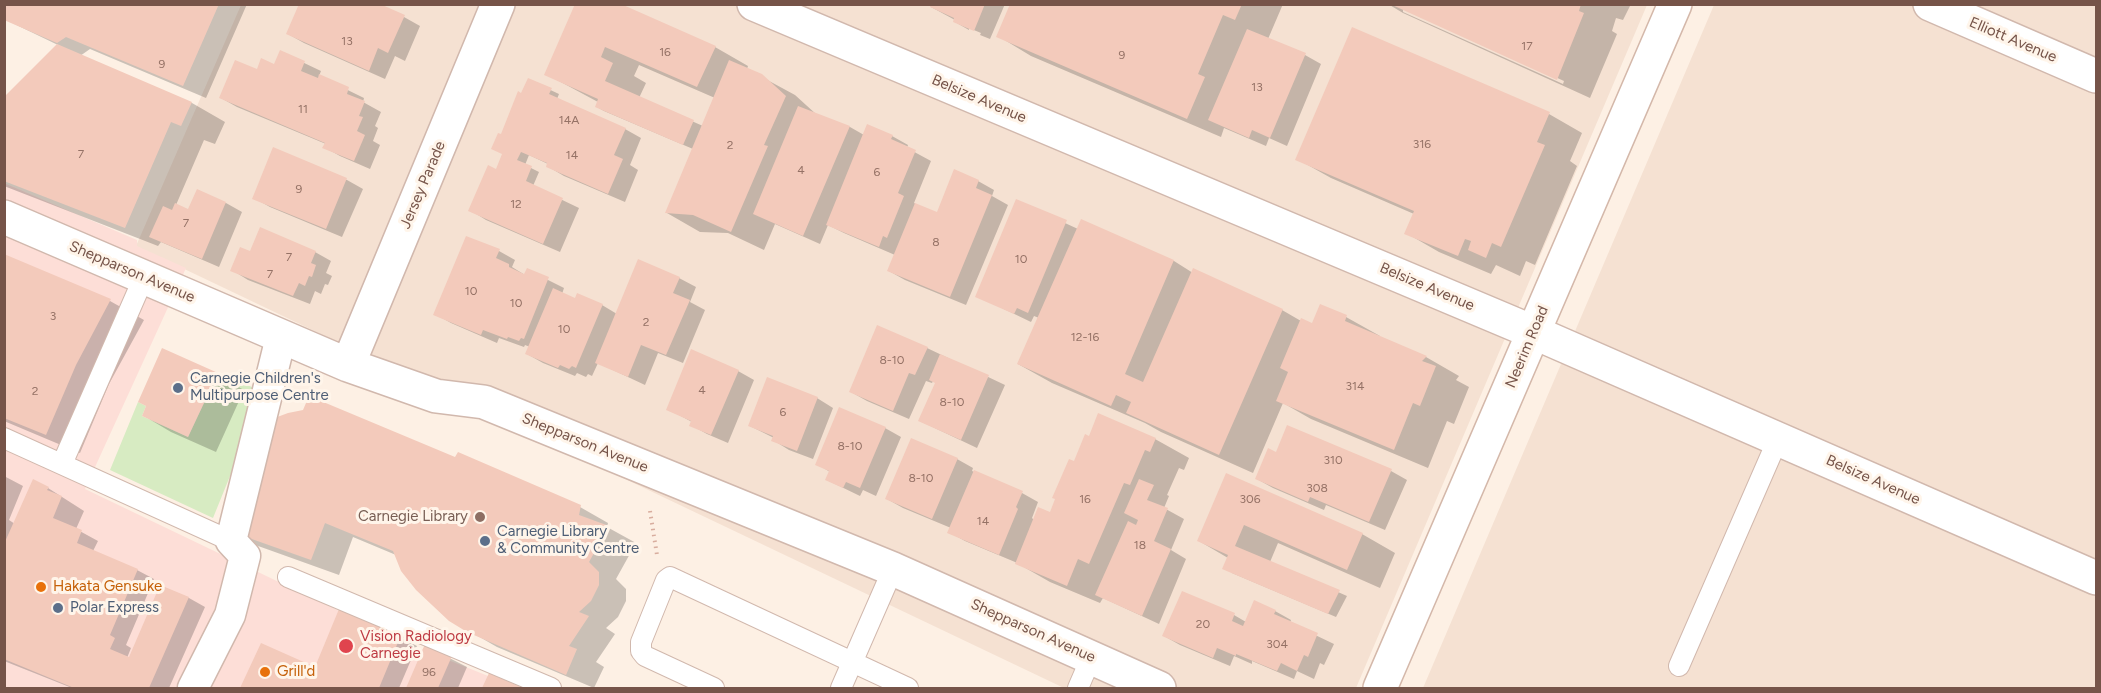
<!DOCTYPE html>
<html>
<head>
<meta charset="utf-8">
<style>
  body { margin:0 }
  #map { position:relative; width:2101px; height:693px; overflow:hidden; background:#fdf0e4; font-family:Figtree,sans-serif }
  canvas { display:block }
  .frame { position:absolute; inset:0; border:6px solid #765449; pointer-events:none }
</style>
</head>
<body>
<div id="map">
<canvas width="2101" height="693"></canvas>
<div class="frame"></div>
</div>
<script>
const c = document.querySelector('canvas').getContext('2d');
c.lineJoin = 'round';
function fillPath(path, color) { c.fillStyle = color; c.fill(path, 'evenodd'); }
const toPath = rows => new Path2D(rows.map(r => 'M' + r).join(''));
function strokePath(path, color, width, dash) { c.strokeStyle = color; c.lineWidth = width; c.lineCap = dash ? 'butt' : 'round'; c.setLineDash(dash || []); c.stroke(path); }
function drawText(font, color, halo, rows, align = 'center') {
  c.font = font + ' Figtree,sans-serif'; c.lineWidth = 6; c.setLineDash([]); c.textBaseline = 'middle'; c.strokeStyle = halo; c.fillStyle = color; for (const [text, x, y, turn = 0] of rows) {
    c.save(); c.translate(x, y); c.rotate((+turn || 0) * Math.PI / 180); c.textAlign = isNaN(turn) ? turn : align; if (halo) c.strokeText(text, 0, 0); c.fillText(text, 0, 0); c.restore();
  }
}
const residential = toPath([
  [241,5,1647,5,1356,688,1064,688,136,246],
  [1714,5,2096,5,2096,688,1423,688]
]);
const commercial = toPath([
  [4,183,137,240,137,246,186,268,85,489,406,643,518,688,5,688]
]);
const green = toPath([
  [218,373,264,392,213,518,110,470,138,402,146,406,142,416,188,437]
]);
const shadow = toPath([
  [4,4,247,4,206,98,90,49,80,56,192,103,225,122,215,144,204,140,176,205,189,211,226,203,242,212,219,267,161,242,158,246,4,186,4,99,58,45,4,19],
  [577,4,715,47,748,66,747,69,795,95,817,115,850,127,864,135,892,136,908,145,907,148,931,161,914,203,921,207,937,214,978,181,994,190,992,196,1008,205,966,305,905,280,889,271,895,255,844,233,828,225,820,244,775,224,764,250,728,233,700,232,667,213,693,149,604,111,597,107,598,102,546,74],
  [639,65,715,98,703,126,639,98,646,83,634,76],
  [932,4,1005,4,990,39,980,35,981,33,969,28,969,30,955,22,955,20,931,7],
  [1012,4,1283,4,1268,39,1305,55,1321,64,1287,146,1269,138,1266,146,1224,128,1221,137,1031,56,998,36],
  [1388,4,1631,4,1623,20,1616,18,1612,31,1617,34,1590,98,1403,13],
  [1403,8,1564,81,1563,84,1403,12],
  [404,17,420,26,405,61,395,56,385,79,304,43,288,34],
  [281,52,321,71,319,76,364,98,363,102,381,112,375,126,378,128,373,141,380,145,370,169,340,156,324,147,326,144,237,107,221,98,258,71,275,66],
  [529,80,559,94,557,99,625,129,641,138,630,165,638,170,625,202,564,176,547,166,548,164,529,155,525,165,539,172,533,186,579,208,560,252,486,220,470,210,497,170],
  [1549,114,1582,133,1570,161,1577,166,1535,265,1526,261,1520,276,1496,265,1491,274,1439,252,1406,233,1414,214,1331,178,1297,159],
  [274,149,347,180,363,189,342,237,270,207,254,198],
  [1017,201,1078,229,1082,221,1174,261,1193,273,1282,310,1301,321,1313,325,1346,317,1380,336,1379,337,1426,357,1459,376,1456,380,1469,387,1454,424,1447,421,1428,468,1311,419,1283,403,1253,473,1161,432,1145,423,1052,383,1018,364,1039,318,1034,316,1031,322,977,296],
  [467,237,499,251,515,260,512,267,525,275,528,270,564,288,562,294,576,300,602,305,617,314,679,278,696,287,690,302,705,310,683,363,658,353,645,385,598,363,592,376,588,374,586,377,577,373,575,376,543,363,527,354,530,347,525,345,524,347,499,338,497,343,451,323,435,314],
  [315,252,331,261,326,273,332,276,328,285,325,284,321,294,315,291,310,304,248,280,232,270,250,253],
  [4,256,110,301,144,320,109,384,80,453,4,421],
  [927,348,1005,385,977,448,920,421,937,383,933,381,932,383,926,381,909,419,867,401,851,392],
  [738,371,754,380,728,443,707,434,691,425,692,422,668,409],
  [217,375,244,390,216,452,171,432,144,416,148,406],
  [817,398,833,408,813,459,789,450,773,440,774,438,750,426],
  [885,428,901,437,876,496,863,490,860,496,827,480,830,472,817,464],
  [1155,439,1189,458,1184,470,1179,468,1167,495,1169,496,1164,508,1184,519,1171,550,1186,559,1159,624,1103,598,1100,603,1050,582,1015,562,965,541,949,532,951,528,903,508,887,499,957,459,973,468,972,471,1022,493,1038,502,1032,518,1034,520,1051,514,1074,463],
  [1276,454,1391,471,1407,480,1385,530,1326,505,1324,510,1273,488,1257,479],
  [455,459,580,507,608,523,607,527,636,543,616,579,626,589,626,601,618,617,606,628,615,634,596,662,604,667,594,688,497,647,450,620,396,555,353,537,339,575,247,542,220,526],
  [1227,475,1362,534,1395,553,1380,588,1278,543,1270,562,1347,596,1336,617,1232,573,1228,558,1199,541],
  [4,476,23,486,9,520,15,524,48,488,84,511,76,529,98,541,93,551,137,570,154,579,126,645,131,648,127,658,130,659,161,586,189,598,205,607,169,688,72,688,4,661],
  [1275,611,1291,620,1290,623,1334,644,1324,665,1320,663,1314,679,1297,671,1294,679,1252,661,1252,664,1234,656,1230,666,1180,645,1164,636,1234,615,1246,622],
  [377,626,417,646,399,688,242,688,261,645,315,669],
  [426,646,467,667,458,688,408,688],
  [489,675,521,688,484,688]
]);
const building = toPath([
  [4,4,219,4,183,86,66,37,57,43,4,20],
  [299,4,380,4,405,15,388,53,378,48,369,71,286,34],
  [575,4,621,4,716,46,697,87,605,47,601,57,613,63,605,81,694,120,683,145,595,107,598,99,544,75],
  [931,4,985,4,974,31,953,22,954,18,930,7],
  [1010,4,1242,4,1235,20,1223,15,1198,74,1205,77,1187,119,996,37],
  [1390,4,1581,4,1579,11,1584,13,1557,80],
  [1352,27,1550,112,1537,142,1545,145,1501,247,1492,243,1486,258,1468,250,1471,241,1465,239,1458,256,1404,234,1414,211,1295,160],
  [1247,29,1306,53,1270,138,1252,130,1249,138,1208,120],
  [57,44,192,102,181,126,171,122,125,228,4,181,4,97],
  [280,50,305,61,301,71,318,78,319,74,349,87,347,94,365,101,359,116,363,117,357,131,365,135,354,161,322,148,325,143,219,98,235,60,257,69,261,58,274,64],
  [729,60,762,74,786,96,764,145,768,146,731,232,693,215,665,213],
  [528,78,552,88,549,94,626,128,614,155,623,159,608,194,546,167,547,163,521,152,517,160,532,166,526,181,563,198,543,244,468,211,488,165,496,169,502,154,491,149,498,133,501,134,518,91,521,93],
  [798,106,850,126,803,236,753,214],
  [867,124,893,135,891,139,916,150,898,193,904,196,887,238,883,236,879,247,826,225],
  [273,147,347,178,326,229,252,199],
  [954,169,979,180,976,188,992,195,950,297,887,271,915,203,937,212],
  [197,189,226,202,202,259,149,237,163,206,172,210,175,203,188,209],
  [1016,199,1067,220,1028,313,1017,308,1014,314,975,297],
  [1081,219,1174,260,1125,374,1143,382,1193,268,1283,309,1219,455,1126,413,1131,402,1116,395,1111,406,1017,364],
  [260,227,316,251,311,263,316,265,312,277,309,276,305,286,299,283,293,296,230,271,240,247,250,251],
  [466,236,500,249,496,258,509,264,509,267,524,274,527,268,549,277,524,339,521,338,519,341,508,337,507,339,483,330,481,335,433,315],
  [4,254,111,299,76,365,46,435,4,418],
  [638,259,680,277,673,293,690,300,666,355,641,345,628,377,595,363],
  [553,288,575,298,577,293,603,304,576,368,572,366,569,369,560,365,558,368,525,354],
  [1320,304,1347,315,1345,321,1427,356,1422,361,1436,366,1420,406,1413,403,1394,450,1276,401,1288,372,1280,368,1301,318,1312,323],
  [877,325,928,347,915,375,909,373,893,411,849,392],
  [162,348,218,373,188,437,142,416,146,406,138,402],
  [691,349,739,370,711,435,689,426,691,421,666,410],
  [940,354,989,375,961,440,918,421,935,383,929,380],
  [767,377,818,397,797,451,771,441,773,436,748,426],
  [309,396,455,457,458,452,581,505,579,515,609,526,589,562,599,572,599,585,591,601,579,612,589,616,569,646,577,649,566,675,467,632,449,621,416,590,401,571,393,551,325,523,311,560,218,527,256,425,288,413,303,410],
  [839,407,886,427,860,488,846,482,843,488,825,480,829,471,815,465],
  [1098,413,1156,438,1150,452,1145,450,1130,485,1124,483,1089,564,1078,559,1067,586,1015,564,1038,507,1050,512,1055,499,1052,498,1069,459,1074,461,1085,434,1089,436],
  [1287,425,1392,469,1369,522,1310,497,1308,502,1255,479,1268,448,1276,452],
  [911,438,958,458,932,519,885,499],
  [974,470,1023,491,1016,507,1018,509,999,555,947,533],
  [1226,473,1363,533,1347,570,1244,525,1235,546,1340,590,1328,614,1222,569,1228,555,1197,541],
  [33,479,49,487,47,490,62,496,53,518,82,530,77,543,138,569,110,635,115,638,110,649,129,657,160,585,189,597,149,688,74,688,4,659,4,544],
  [1139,479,1154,485,1147,500,1168,508,1154,541,1171,549,1142,616,1095,595,1128,521,1136,525,1138,520,1124,513],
  [1182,591,1235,613,1232,621,1243,626,1254,600,1276,610,1274,614,1318,633,1308,657,1304,655,1297,671,1281,663,1277,671,1236,654,1236,656,1217,648,1213,658,1162,636],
  [339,609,401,635,379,688,240,688,261,643,315,667],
  [425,644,452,656,438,688,406,688],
  [489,673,523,688,482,688]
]);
const path = toPath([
  [650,511,657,555]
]);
const service = toPath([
  [4,438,231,541],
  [62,464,144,277],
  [288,577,551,688],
  [1679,666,1778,439],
  [714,688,645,656,641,651,641,642,666,580,670,577,908,688],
  [841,688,893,569],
  [1078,688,1091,658]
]);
const pedestrian = toPath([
  [193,688,230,615,245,556,231,541,281,337]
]);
const minor = toPath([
  [754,4,1533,332,2096,578],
  [1930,4,2096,76],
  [4,217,348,365,436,396,484,402,893,569,1159,688],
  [348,365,498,4]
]);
const secondary = toPath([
  [1380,688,1675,4]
]);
const markers = [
  [178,388,6,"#5c6f8a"],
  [480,517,6,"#8d6e63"],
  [485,541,6,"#5c6f8a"],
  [41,587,6,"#e8710a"],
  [58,608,6,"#5c6f8a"],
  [346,646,8,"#e0444e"],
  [265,672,6,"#e8710a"]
];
const numberNames = [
  ["13",347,41],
  ["17",1527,46],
  ["16",665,52],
  ["9",1122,55],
  ["9",162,64],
  ["13",1257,87],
  ["11",303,109],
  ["14A",569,120],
  ["316",1422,144],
  ["2",730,145],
  ["7",81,154],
  ["14",572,155],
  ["4",801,170],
  ["6",877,172],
  ["9",299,189],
  ["12",516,204],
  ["7",186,223],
  ["8",936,242],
  ["7",289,257],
  ["10",1021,259],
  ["7",270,274],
  ["10",471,291],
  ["10",516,303],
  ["3",53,316],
  ["2",646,322],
  ["10",564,329],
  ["12-16",1085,337],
  ["8-10",892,360],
  ["314",1355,386],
  ["4",702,390],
  ["2",35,391],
  ["8-10",952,402],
  ["6",783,412],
  ["8-10",850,446],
  ["310",1333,460],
  ["8-10",921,478],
  ["308",1317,488],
  ["16",1085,499],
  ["306",1250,499],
  ["14",983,521],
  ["18",1140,545],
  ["20",1203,624],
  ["304",1277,644],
  ["96",429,672]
];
const streetNames = [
  ["Elliott Avenue",2013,40,23],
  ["Belsize Avenue",979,99,23],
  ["Jersey Parade",423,185,-67],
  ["Shepparson Avenue",132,272,23],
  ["Belsize Avenue",1427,287,23],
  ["Neerim Road",1527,347,-67],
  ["Shepparson Avenue",585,443,22],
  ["Belsize Avenue",1873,480,24],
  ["Shepparson Avenue",1033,631,24]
];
const serviceNames = [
  ["Carnegie Children's",190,379],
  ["Multipurpose Centre",190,396],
  ["Carnegie Library",497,532],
  ["& Community Centre",497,549],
  ["Polar Express",70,608]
];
const educationNames = [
  ["Carnegie Library",468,517]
];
const foodNames = [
  ["Hakata Gensuke",53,587],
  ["Grill'd",277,672]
];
const healthNames = [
  ["Vision Radiology",360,637],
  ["Carnegie",360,654]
];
fillPath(residential, '#f5e1d2');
fillPath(commercial, '#fdded7');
fillPath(green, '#d7ebc2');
fillPath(shadow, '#0003');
fillPath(building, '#f3cabb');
strokePath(service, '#d1b8ad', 22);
strokePath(pedestrian, '#d1b8ad', 33);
strokePath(minor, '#d1b8ad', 36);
strokePath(secondary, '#d4b8aa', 36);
strokePath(path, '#d8ad9e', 4, [1.5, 4.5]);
strokePath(service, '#fff', 20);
strokePath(pedestrian, '#fff', 30);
strokePath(minor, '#fff', 33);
strokePath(secondary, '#fff', 33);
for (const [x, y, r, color] of markers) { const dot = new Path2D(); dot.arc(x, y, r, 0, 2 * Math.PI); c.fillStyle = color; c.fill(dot); strokePath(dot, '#fff5ea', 2); }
drawText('12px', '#957266', null, numberNames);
drawText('15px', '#765449', '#fff5ea', streetNames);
drawText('15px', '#4e5e75', '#fff5ea', serviceNames, 'left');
drawText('15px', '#785e54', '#fff5ea', educationNames, 'right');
drawText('15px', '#c56008', '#fff5ea', foodNames, 'left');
drawText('15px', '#be3a42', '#fff5ea', healthNames, 'left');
</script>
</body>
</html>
